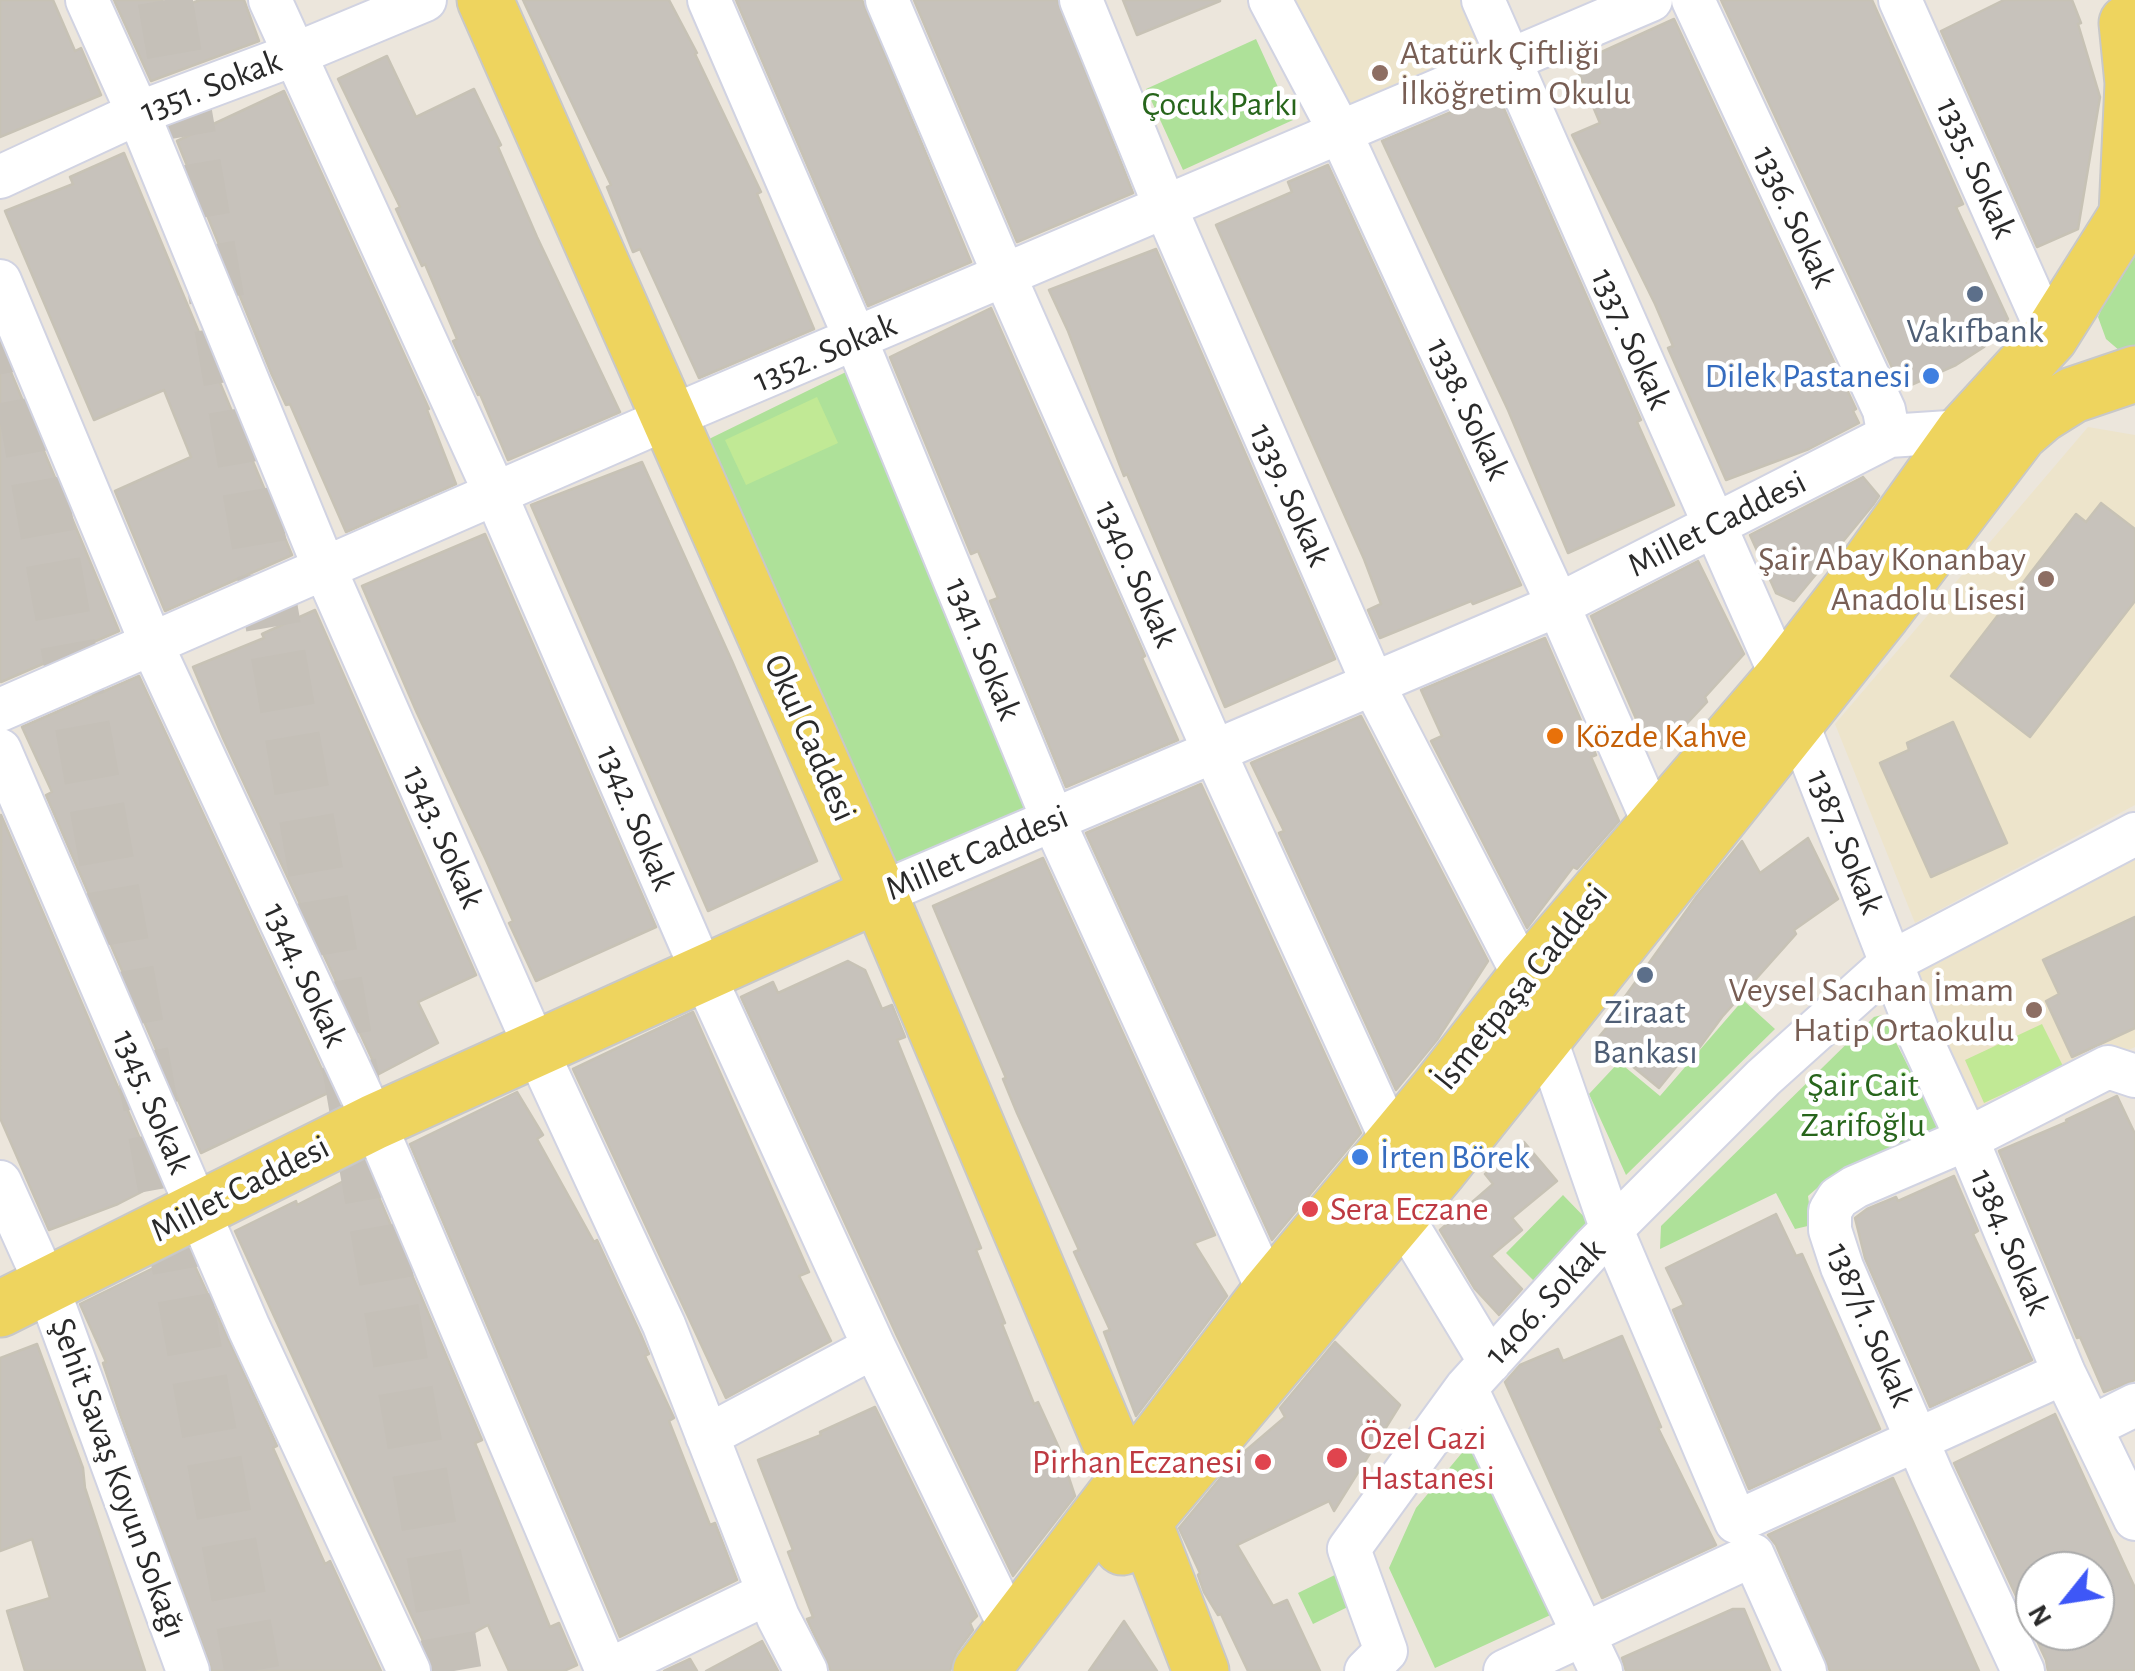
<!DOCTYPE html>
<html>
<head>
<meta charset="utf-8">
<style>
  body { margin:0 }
  #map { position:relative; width:2135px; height:1671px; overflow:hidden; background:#ece6dc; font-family:"Alegreya Sans",sans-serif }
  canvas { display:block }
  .north { position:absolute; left:2015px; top:1551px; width:100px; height:100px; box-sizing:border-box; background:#fff; border:2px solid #aaa; border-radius:50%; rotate:240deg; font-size:28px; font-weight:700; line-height:40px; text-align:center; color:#2a2a2a }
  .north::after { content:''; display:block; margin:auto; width:35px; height:45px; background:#3e57f7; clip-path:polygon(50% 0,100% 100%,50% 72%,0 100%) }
</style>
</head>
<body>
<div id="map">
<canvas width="2135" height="1671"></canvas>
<div class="north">N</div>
</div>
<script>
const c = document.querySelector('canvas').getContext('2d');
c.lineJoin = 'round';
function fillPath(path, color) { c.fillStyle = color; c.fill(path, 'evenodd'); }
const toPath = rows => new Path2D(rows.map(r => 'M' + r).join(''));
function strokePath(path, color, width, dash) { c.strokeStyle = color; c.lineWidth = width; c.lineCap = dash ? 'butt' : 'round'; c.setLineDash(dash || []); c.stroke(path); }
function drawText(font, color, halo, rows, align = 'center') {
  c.font = font + ' "Alegreya Sans",sans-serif'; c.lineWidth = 9; c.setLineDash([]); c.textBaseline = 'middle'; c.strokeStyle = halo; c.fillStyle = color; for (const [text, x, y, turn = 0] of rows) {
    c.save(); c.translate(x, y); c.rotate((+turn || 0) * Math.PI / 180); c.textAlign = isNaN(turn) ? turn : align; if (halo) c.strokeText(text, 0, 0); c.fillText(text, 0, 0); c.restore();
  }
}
const education = toPath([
  [1288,0,1472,0,1486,34,1481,50,1360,109,1337,95],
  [2088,427,2135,435,2135,805,1915,923,1835,724],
  [2135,859,2135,1047,1977,1120,1917,973]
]);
const green = toPath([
  [1256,39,1293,120,1183,170,1146,89],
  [2135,254,2135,347,2120,351,2106,339,2098,317,2109,293],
  [848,371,1027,807,883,872,709,439],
  [1743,1000,1775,1029,1626,1175,1589,1094,1619,1062,1660,1096],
  [1882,1015,1937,1123,1938,1132,1823,1183,1808,1196,1812,1225,1795,1229,1776,1193,1660,1249,1661,1226,1874,1017],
  [1563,1195,1593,1226,1536,1283,1506,1253],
  [1476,1436,1557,1612,1435,1668,1389,1568,1416,1508],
  [1345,1570,1360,1601,1313,1624,1298,1593]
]);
const pitch = toPath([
  [817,397,838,443,746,485,725,440],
  [2042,1024,2063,1066,1984,1103,1965,1060]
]);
const building = toPath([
  [0,0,53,0,75,51,81,48,101,95,0,137,0,0],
  [114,0,162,0,168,12,200,0,244,0,259,41,151,81,114,0],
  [523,0,669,0,697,53,695,54,761,192,757,194,814,329,699,378,640,249,633,252,607,187,611,185,523,0],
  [736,0,862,0,971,262,868,306,736,0],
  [914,0,1057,0,1133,193,1017,242,914,0],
  [1123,0,1220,0,1220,1,1137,35,1123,0],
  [1721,0,1872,0,1963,204,1956,207,2008,319,1984,347,1956,365,1902,389,1721,0],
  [2004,0,2072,0,2081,23,2078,24,2100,97,2078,229,2037,247,1941,31,2004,0],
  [1674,19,1856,409,1853,411,1859,423,1809,449,1726,480,1668,348,1673,346,1655,304,1572,135,1600,123,1575,64,1674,19],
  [387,56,416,117,474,89,501,145,498,147,537,237,620,412,508,460,480,394,478,395,453,341,457,339,425,264,422,266,396,209,400,207,338,79,387,56],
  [284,91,429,409,427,410,456,484,346,532,290,404,286,405,272,375,177,141,284,91],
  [1497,93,1641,420,1637,422,1674,505,1568,553,1508,410,1382,141,1497,93],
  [124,153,292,555,165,611,115,491,191,457,164,390,94,420,5,211,73,184,70,177,124,153],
  [1328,165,1521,585,1473,604,1471,601,1380,638,1368,610,1381,604,1364,559,1216,225,1292,192,1288,182,1328,165],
  [1156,249,1335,659,1225,707,1127,474,1124,476,1068,331,1049,290,1156,249],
  [991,308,1145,656,1142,658,1178,740,1066,787,990,601,998,598,978,551,971,554,890,357,991,308],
  [0,346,119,631,1,682,0,679,0,346],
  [642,462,732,661,817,861,708,911,531,505,642,462],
  [1863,477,1879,496,1873,505,1794,601,1776,593,1750,535,1863,477],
  [2101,503,2135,529,2135,601,2030,737,1951,676,2076,514,2086,522,2101,503],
  [485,534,656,927,536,981,509,923,513,921,485,858,417,713,362,586,485,534],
  [1698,561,1744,654,1705,697,1707,702,1664,748,1648,746,1591,616,1698,561],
  [315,610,476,975,418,1002,438,1043,379,1074,223,738,193,667,264,638,262,634,315,610],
  [1545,638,1596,755,1591,757,1619,821,1577,869,1573,867,1527,928,1431,741,1442,736,1421,690,1545,638],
  [139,676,332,1091,201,1153,46,795,52,792,22,727,139,676],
  [1361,716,1488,961,1437,1040,1396,1090,1279,833,1284,831,1251,763,1361,716],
  [1953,722,2007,843,1931,877,1880,763,1909,750,1907,743,1953,722],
  [1201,784,1361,1133,1272,1240,1086,833,1201,784],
  [1,815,159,1183,118,1204,49,1230,0,1118,1,815],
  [1808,838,1838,899,1794,930,1796,934,1722,1017,1694,1055,1689,1051,1659,1088,1598,1038,1628,1002,1624,998,1697,896,1742,841,1760,873,1808,838],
  [1043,858,1215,1235,1194,1243,1227,1296,1136,1416,1104,1332,1110,1330,1074,1252,1079,1250,1017,1113,1003,1079,1006,1078,933,906,1043,858],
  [2135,917,2135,1028,2072,1057,2046,1001,2059,994,2043,960,2135,917],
  [848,961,865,970,882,1009,892,1005,905,1037,897,1040,981,1248,976,1250,1005,1323,1002,1324,1034,1404,1038,1402,1059,1448,1075,1496,1013,1576,897,1336,741,997,773,982,778,993,848,961],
  [693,1012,809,1272,799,1276,831,1341,726,1398,573,1069,693,1012],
  [517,1092,543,1135,537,1139,594,1242,597,1240,641,1335,649,1354,645,1356,674,1418,669,1421,710,1525,715,1523,737,1580,620,1637,410,1144,517,1092],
  [2117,1096,2135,1134,2135,1380,2104,1392,2080,1337,2077,1338,1999,1151,2067,1122,2066,1120,2117,1096],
  [1524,1142,1557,1181,1512,1218,1522,1230,1491,1256,1522,1289,1499,1315,1475,1289,1440,1230,1493,1184,1485,1174,1524,1142],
  [367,1169,482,1440,475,1443,550,1627,559,1623,577,1665,564,1671,509,1671,488,1625,430,1656,235,1231,296,1201,297,1205,367,1169],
  [1954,1176,1978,1231,1973,1234,2032,1360,1930,1407,1865,1258,1855,1218,1867,1209,1896,1197,1898,1201,1954,1176],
  [1776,1214,1796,1256,1802,1254,1880,1429,1749,1489,1673,1310,1684,1305,1666,1268,1776,1214],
  [188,1251,277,1446,273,1448,325,1564,330,1561,381,1671,212,1671,121,1417,103,1363,106,1362,80,1304,188,1251],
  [1622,1336,1661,1427,1658,1428,1716,1545,1602,1598,1505,1382,1520,1365,1558,1349,1563,1361,1622,1336],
  [1335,1342,1400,1405,1334,1511,1329,1501,1237,1545,1273,1606,1287,1600,1320,1671,1248,1671,1221,1614,1218,1615,1204,1592,1198,1575,1200,1573,1179,1528,1237,1458,1285,1417,1280,1408,1335,1342],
  [37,1344,83,1468,85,1488,145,1671,25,1671,7,1611,50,1598,32,1539,0,1551,0,1358,37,1344],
  [875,1407,977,1616,970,1623,973,1630,956,1653,950,1671,831,1671,807,1619,813,1617,788,1552,793,1550,758,1460,821,1435,820,1432,875,1407],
  [2055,1414,2135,1588,2135,1671,2048,1671,2046,1660,1954,1463,2055,1414],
  [2035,1571,2095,1571,2095,1631,2035,1631,2035,1571],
  [1893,1478,1913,1522,1979,1671,1830,1671,1776,1545,1768,1535,1893,1478],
  [1733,1609,1744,1609,1770,1671,1626,1671,1622,1658,1733,1609],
  [1124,1621,1157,1671,1089,1671,1124,1621],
  [762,1641,778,1671,706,1671,762,1641],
  [690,1659,697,1671,664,1671,690,1659]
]);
const highwayTunnel = toPath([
  [165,0,454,1671],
  [9,317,252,1671]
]);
const minor = toPath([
  [87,0,138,113,324,567,536,1049,664,1325,778,1617,806,1671],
  [270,0,495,493,703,973,874,1347,1012,1631],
  [709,0,856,340,1053,820,1269,1293],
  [887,0,1005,277,1214,751,1393,1143],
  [1081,0,1166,209,1373,684,1525,978],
  [1270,0,1340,132,1558,605,1654,824],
  [1483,0,1782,678],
  [1693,0,1884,410,1889,436],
  [1900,0,2050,337],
  [0,177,138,113,293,55,425,0],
  [0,281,152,645,374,1122,607,1671],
  [0,710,668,418,1651,0],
  [1797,722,1920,1037,1967,1139,2064,1373,2135,1519],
  [0,750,249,1328,409,1671],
  [879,894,1558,605,1889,436,1964,431],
  [1545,1037,1612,1230,1736,1522,2064,1373],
  [0,1182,47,1286,188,1671],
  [1401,1215,1490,1362],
  [1466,1388,1601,1671],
  [2091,1427,2135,1405],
  [707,1436,874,1347],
  [607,1671,768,1593],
  [1366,1671,1386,1651,1349,1549,1466,1388,1594,1247,1763,1078,1893,961,2135,834],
  [1505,1671,1753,1555,1805,1671],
  [2023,1671,1932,1475,1842,1267,1830,1230,1830,1211,1838,1198,1855,1187,1967,1139,2108,1067,2135,1076]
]);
const major = toPath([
  [485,0,879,894,1143,1520,1201,1671],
  [2127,214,2133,83,2127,23],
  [0,1309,374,1122,879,894],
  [1122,1547,1438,1171,1883,613,2020,433,2041,415,2073,395,2135,374],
  [981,1671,1269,1293,1440,1087,1525,978,1782,678,1854,585,1964,431,2050,337,2135,202]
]);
const markers = [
  [1380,73,10,"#8d6e63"],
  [1975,294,10,"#5c6f8a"],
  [1931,376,10,"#3f7fe0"],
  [2046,579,10,"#8d6e63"],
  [1555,736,10,"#e8710a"],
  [1645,975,10,"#5c6f8a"],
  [2034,1010,10,"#8d6e63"],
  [1360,1157,10,"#3f7fe0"],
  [1310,1209,10,"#e0444e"],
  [1337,1458,12,"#e0444e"],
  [1263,1462,10,"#e0444e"]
];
const educationNames = [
  ["Atatürk Çiftliği",1400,53,"left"],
  ["İlköğretim Okulu",1400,93,"left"],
  ["Şair Abay Konanbay",2026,559],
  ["Anadolu Lisesi",2026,599],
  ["Veysel Sacıhan İmam",2014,990],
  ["Hatip Ortaokulu",2014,1030]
];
const streetNames = [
  ["1351. Sokak",211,86,-21],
  ["1335. Sokak",1976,168,66],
  ["1336. Sokak",1794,217,65],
  ["1337. Sokak",1631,339,66],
  ["1352. Sokak",825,353,-23],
  ["1338. Sokak",1468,409,65],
  ["1339. Sokak",1290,495,66],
  ["Millet Caddesi",1717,524,-27],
  ["1340. Sokak",1136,574,66],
  ["1341. Sokak",983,649,68],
  ["Okul Caddesi",810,738,66],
  ["1342. Sokak",636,818,67],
  ["1343. Sokak",443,837,66],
  ["1387. Sokak",1845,842,68],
  ["Millet Caddesi",977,853,-23],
  ["1344. Sokak",305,975,65],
  ["İsmetpaşa Caddesi",1521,987,-51],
  ["1345. Sokak",152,1102,67],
  ["Millet Caddesi",240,1189,-27],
  ["1384. Sokak",2010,1242,67],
  ["1406. Sokak",1545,1302,-47],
  ["1387/1. Sokak",1870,1325,67],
  ["Şehit Savaş Koyun Sokağı",118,1478,70]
];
const parkNames = [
  ["Çocuk Parkı",1220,104],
  ["Şair Cait",1863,1085],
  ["Zarifoğlu",1863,1125]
];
const serviceNames = [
  ["Vakıfbank",1975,331],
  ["Ziraat",1645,1012],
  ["Bankası",1645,1052]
];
const shopNames = [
  ["Dilek Pastanesi",1911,376],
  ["İrten Börek",1380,1157,"left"]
];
const foodNames = [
  ["Közde Kahve",1575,736]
];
const healthNames = [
  ["Sera Eczane",1330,1209],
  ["Özel Gazi",1360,1438],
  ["Hastanesi",1360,1478],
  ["Pirhan Eczanesi",1243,1462,"right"]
];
fillPath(education, '#ede4cb');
fillPath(green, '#aee199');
fillPath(pitch, '#c1e995');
fillPath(building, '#c7c2bb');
strokePath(building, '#c7c2b5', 2.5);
strokePath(highwayTunnel, '#c5c0b8', 55, [55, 28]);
strokePath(minor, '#d1d3e2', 46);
strokePath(major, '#c8c8c8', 59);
strokePath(minor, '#fff', 42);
strokePath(major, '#eed45e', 55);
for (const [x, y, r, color] of markers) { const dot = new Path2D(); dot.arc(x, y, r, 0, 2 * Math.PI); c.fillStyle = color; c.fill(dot); strokePath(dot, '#fff', 4); }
drawText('35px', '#785e54', '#fff', educationNames, 'right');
drawText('35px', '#2a2a2a', '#fff', streetNames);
drawText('35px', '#27651b', '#fff', parkNames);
drawText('35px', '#4e5e75', '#fff', serviceNames);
drawText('35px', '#366cbe', '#fff', shopNames, 'right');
drawText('35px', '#c56008', '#fff', foodNames, 'left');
drawText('35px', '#be3a42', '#fff', healthNames, 'left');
</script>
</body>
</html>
